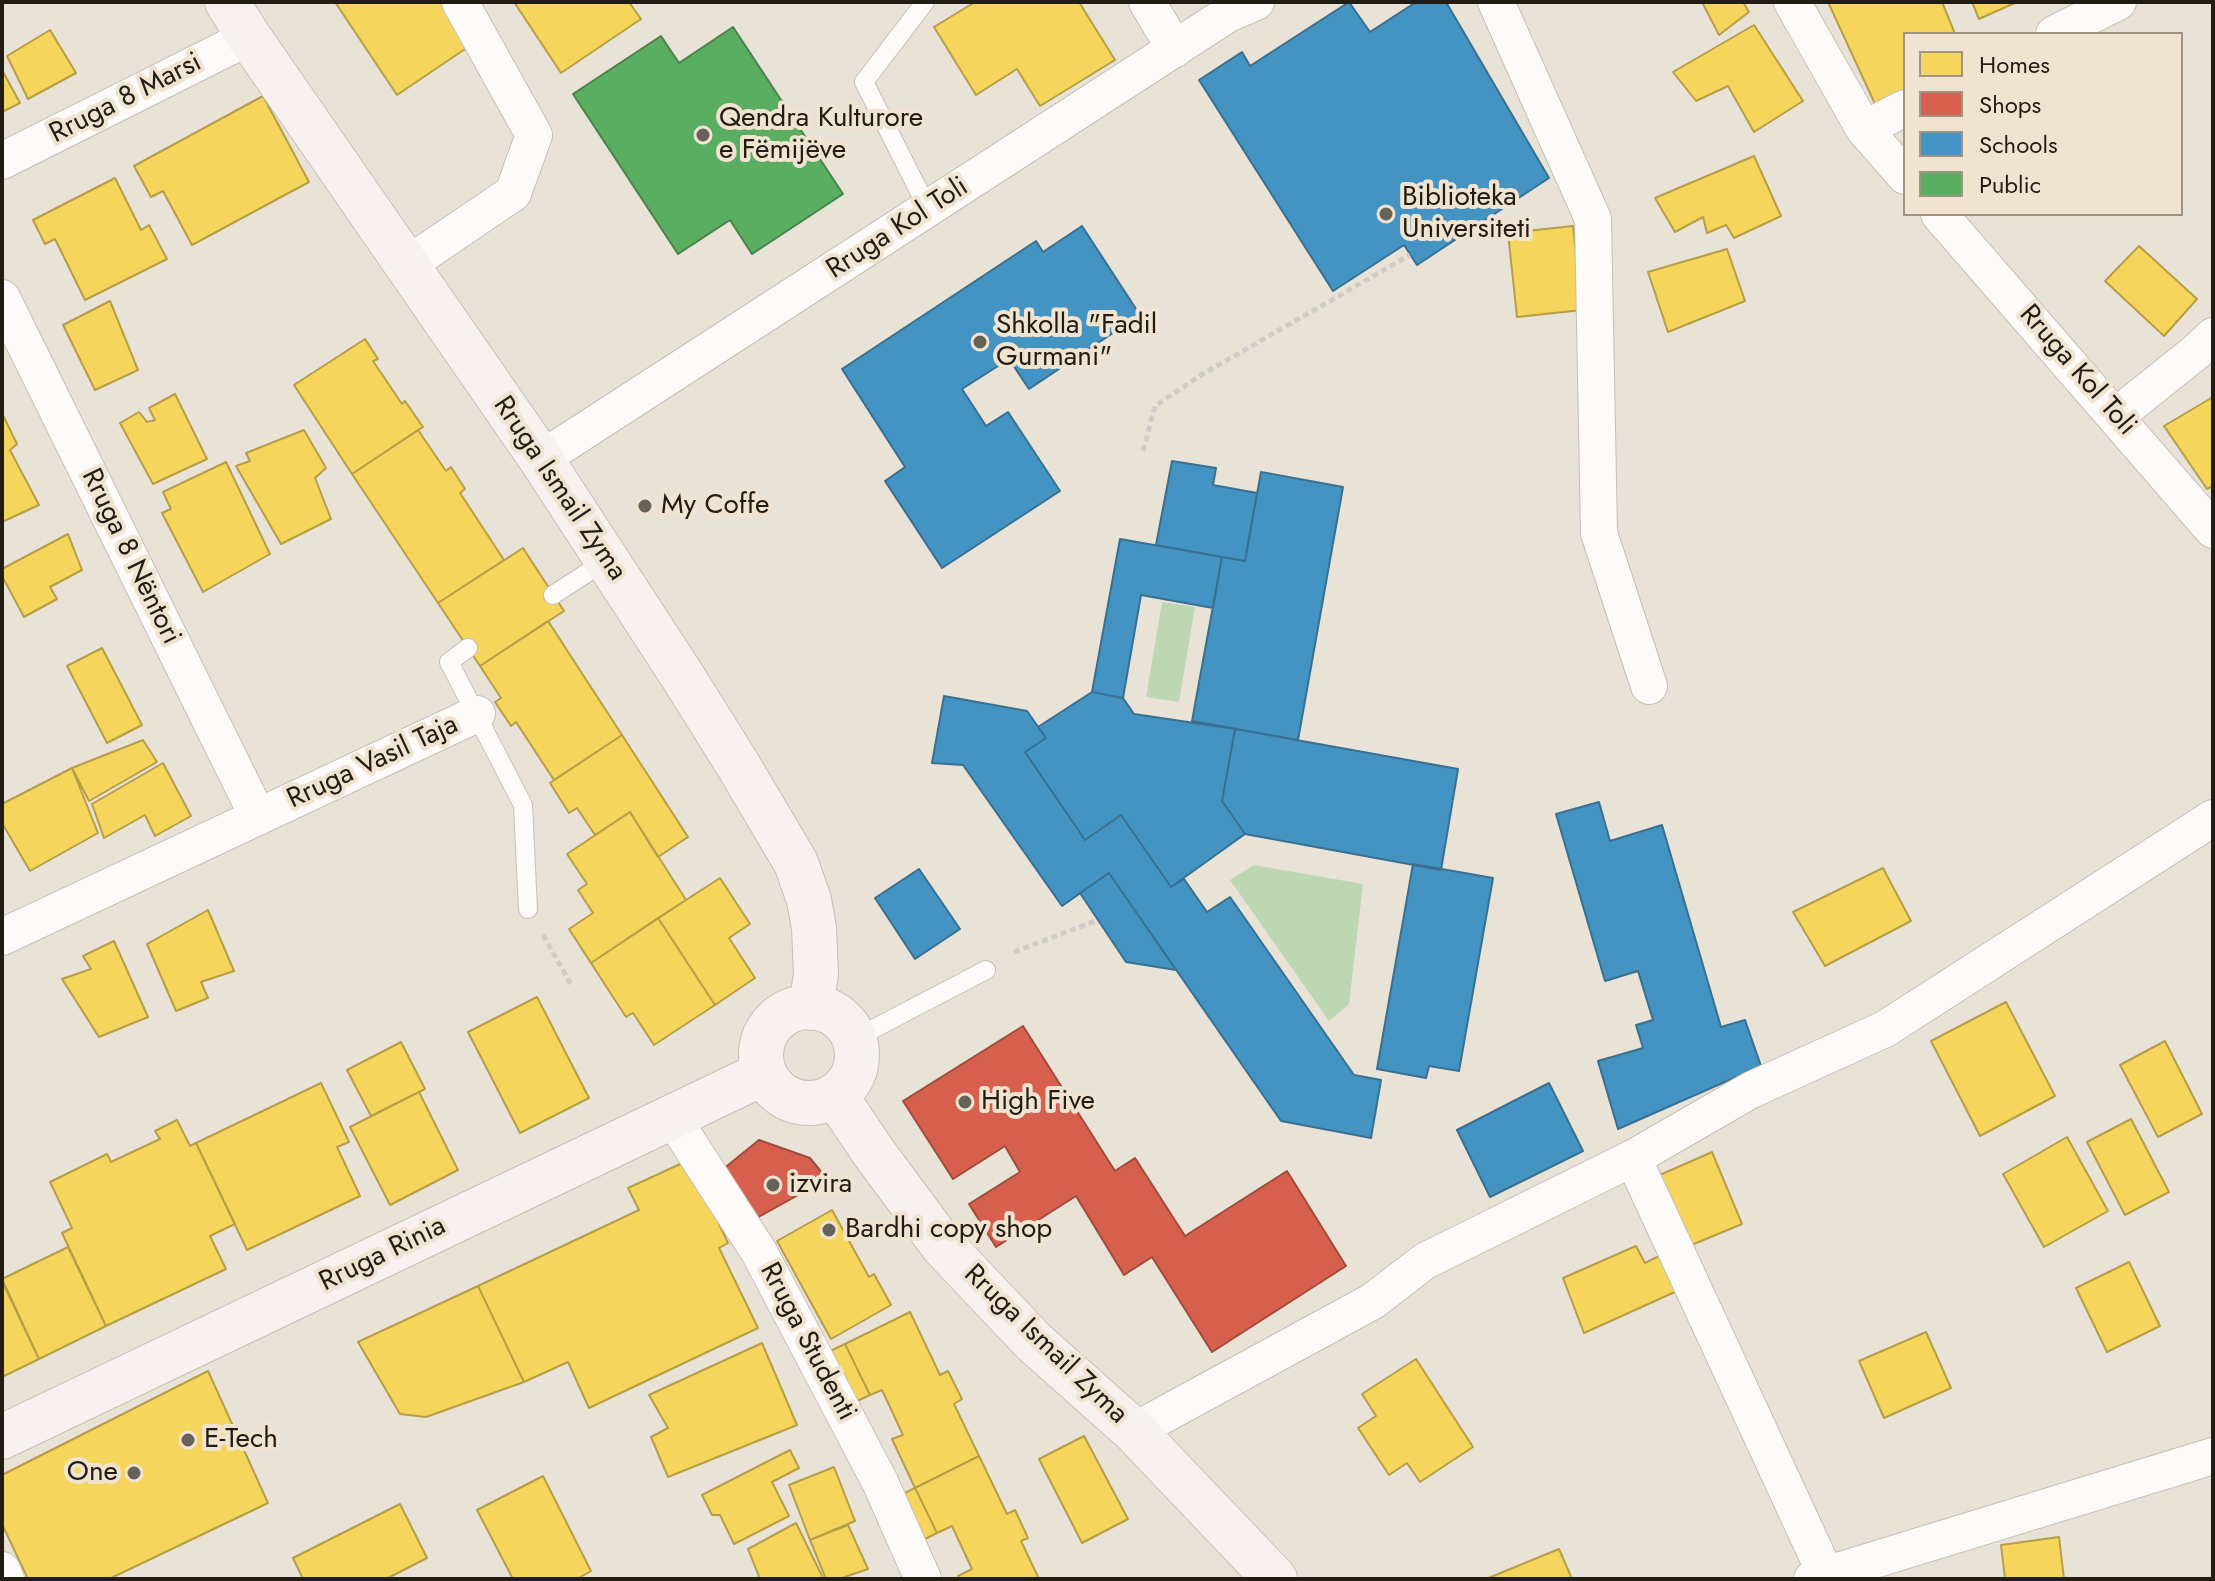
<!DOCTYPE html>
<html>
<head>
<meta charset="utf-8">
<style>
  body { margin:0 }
  #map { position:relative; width:2215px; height:1581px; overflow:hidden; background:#e9e2d7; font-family:Jost,sans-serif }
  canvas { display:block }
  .frame { position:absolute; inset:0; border:4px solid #211d15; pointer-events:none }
  .legend { position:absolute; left:1903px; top:32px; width:280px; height:184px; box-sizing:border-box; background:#f0e4d0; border:2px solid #9d9485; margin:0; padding:10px 14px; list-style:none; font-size:24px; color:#211d15 }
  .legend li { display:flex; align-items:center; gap:16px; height:40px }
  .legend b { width:40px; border:2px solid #9d9485 }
</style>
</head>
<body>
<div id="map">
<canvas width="2215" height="1581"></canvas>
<div class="frame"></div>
<ul class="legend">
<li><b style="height:22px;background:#f6d55c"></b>Homes</li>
<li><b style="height:22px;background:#d6604d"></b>Shops</li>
<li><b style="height:22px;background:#4393c3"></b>Schools</li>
<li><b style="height:22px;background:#5aae61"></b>Public</li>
</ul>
</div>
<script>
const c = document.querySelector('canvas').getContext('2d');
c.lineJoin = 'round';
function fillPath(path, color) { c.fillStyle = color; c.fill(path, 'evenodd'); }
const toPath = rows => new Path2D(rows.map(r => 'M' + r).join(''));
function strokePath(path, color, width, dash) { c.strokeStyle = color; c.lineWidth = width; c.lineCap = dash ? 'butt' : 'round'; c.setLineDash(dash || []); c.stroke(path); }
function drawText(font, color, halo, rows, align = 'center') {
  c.font = font + ' Jost,sans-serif'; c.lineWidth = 8; c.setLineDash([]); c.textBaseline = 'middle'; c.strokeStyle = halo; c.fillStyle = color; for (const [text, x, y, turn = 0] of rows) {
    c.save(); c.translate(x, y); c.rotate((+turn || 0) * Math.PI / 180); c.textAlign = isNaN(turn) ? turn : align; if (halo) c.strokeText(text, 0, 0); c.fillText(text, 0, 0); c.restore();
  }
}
const green = toPath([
  [1162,602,1195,607,1179,702,1146,697],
  [1254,865,1363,884,1349,1004,1329,1021,1230,880]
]);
const homes = toPath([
  [335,2,442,2,471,45,397,95,335,2],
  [514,2,629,2,641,19,561,73,514,2],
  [975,2,1079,2,1115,60,1040,106,1017,69,976,95,934,27,975,2],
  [1702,2,1743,2,1749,12,1719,35,1702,2],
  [1828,2,1942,2,1955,34,1905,34,1905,89,1875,104,1828,2],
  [1972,2,2017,2,1979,19,1972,2],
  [1754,25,1803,101,1754,132,1728,86,1696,101,1673,72,1754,25],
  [50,30,76,73,28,99,7,56,50,30],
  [2,70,20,103,2,112,2,70],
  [263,96,309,182,192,245,163,191,151,197,134,166,263,96],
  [1754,156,1781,216,1734,238,1726,225,1707,233,1703,217,1675,232,1655,198,1754,156],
  [115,178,141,230,149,225,167,259,85,300,55,239,45,244,33,220,115,178],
  [1573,226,1582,310,1517,317,1508,233,1573,226],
  [2139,246,2197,299,2164,336,2105,281,2139,246],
  [1727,249,1745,301,1668,332,1648,272,1727,249],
  [110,301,138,370,95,390,63,325,110,301],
  [365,339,378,359,373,361,402,404,405,401,423,427,352,474,294,385,365,339],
  [175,394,207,459,153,484,120,423,139,412,147,422,155,420,149,408,175,394],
  [2213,397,2213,486,2207,489,2164,426,2213,397],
  [2,413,17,444,10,450,39,505,2,522,2,413],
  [304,430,326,468,315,478,331,519,281,544,236,466,250,461,246,453,304,430],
  [418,430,446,471,451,467,465,489,460,493,504,560,438,603,352,474,418,430],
  [226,462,270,554,203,592,162,513,171,509,163,492,226,462],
  [68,534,82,570,50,587,57,599,24,617,2,576,2,569,68,534],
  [523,548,564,611,480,666,438,603,523,548],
  [548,621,622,735,554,780,516,722,511,726,495,702,501,698,480,666,548,621],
  [102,648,142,725,107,743,67,666,102,648],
  [622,735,688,837,658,857,630,812,595,835,577,808,569,813,550,783,622,735],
  [143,740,157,762,89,801,72,768,143,740],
  [163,763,191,816,155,836,145,815,104,838,92,804,163,763],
  [72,768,98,833,30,871,2,823,2,804,72,768],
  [630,812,686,900,591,963,569,929,593,913,578,890,587,884,567,854,630,812],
  [1883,868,1911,921,1825,966,1793,912,1883,868],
  [720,878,750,924,729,938,755,978,715,1005,658,918,720,878],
  [208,910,234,971,201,982,208,998,176,1011,147,944,208,910],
  [658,918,715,1005,654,1045,633,1013,626,1017,591,963,658,918],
  [114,941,148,1017,99,1037,62,979,91,969,83,956,114,941],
  [537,997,589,1098,520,1133,468,1032,537,997],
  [2006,1002,2055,1096,1980,1136,1931,1041,2006,1002],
  [2165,1041,2202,1114,2158,1137,2120,1065,2165,1041],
  [401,1042,425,1089,371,1116,347,1070,401,1042],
  [321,1083,349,1142,337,1147,360,1196,247,1250,196,1143,321,1083],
  [419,1092,458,1170,390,1205,350,1127,419,1092],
  [2131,1119,2169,1192,2125,1215,2087,1142,2131,1119],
  [177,1120,190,1146,196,1143,235,1224,210,1236,226,1269,106,1326,62,1233,72,1228,50,1182,107,1154,111,1162,160,1139,155,1131,177,1120],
  [2067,1137,2108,1211,2044,1247,2003,1174,2067,1137],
  [1712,1152,1742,1224,1682,1249,1653,1178,1712,1152],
  [689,1160,728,1243,719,1248,758,1328,589,1408,568,1362,524,1382,478,1286,639,1210,628,1188,689,1160],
  [832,1210,869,1277,874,1274,891,1305,831,1339,777,1241,832,1210],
  [1636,1246,1645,1263,1671,1250,1686,1287,1584,1333,1563,1278,1636,1246],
  [68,1247,106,1326,39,1359,2,1279,68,1247],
  [2129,1262,2160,1326,2107,1352,2076,1288,2129,1262],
  [2,1281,39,1359,2,1377,2,1281],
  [478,1286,524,1382,426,1417,400,1414,358,1342,478,1286],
  [910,1312,940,1375,948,1371,962,1399,954,1404,979,1456,915,1488,892,1439,903,1435,882,1390,870,1395,845,1344,910,1312],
  [1926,1332,1951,1388,1884,1418,1859,1361,1926,1332],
  [762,1343,797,1425,668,1477,651,1437,668,1428,649,1395,762,1343],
  [845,1344,870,1395,853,1403,828,1352,845,1344],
  [1416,1359,1473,1447,1420,1482,1407,1463,1389,1475,1358,1428,1376,1416,1362,1394,1416,1359],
  [208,1371,268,1503,109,1579,28,1579,2,1524,2,1475,208,1371],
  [1084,1436,1128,1519,1082,1543,1039,1459,1084,1436],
  [790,1450,799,1468,772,1482,789,1516,734,1544,720,1515,712,1515,702,1495,790,1450],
  [979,1456,1007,1514,1015,1510,1028,1538,1021,1541,1039,1579,959,1579,958,1576,972,1569,952,1526,937,1533,915,1488,979,1456],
  [834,1467,855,1521,810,1540,789,1485,834,1467],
  [543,1476,591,1571,577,1579,513,1579,477,1510,543,1476],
  [915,1488,937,1533,925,1539,903,1494,915,1488],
  [400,1504,427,1558,386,1579,303,1579,293,1558,400,1504],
  [796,1523,823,1578,760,1579,748,1549,796,1523],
  [848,1525,868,1569,839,1579,826,1579,810,1540,848,1525],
  [2059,1537,2064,1579,2005,1579,2001,1545,2059,1537],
  [1559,1549,1572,1579,1486,1579,1559,1549]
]);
const shops = toPath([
  [1023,1026,1115,1171,1135,1158,1185,1236,1287,1171,1346,1266,1212,1352,1152,1257,1124,1275,1076,1196,996,1247,969,1204,1020,1172,1005,1146,953,1179,903,1101,1023,1026],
  [759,1140,810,1158,827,1179,755,1219,722,1170,759,1140]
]);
const schools = toPath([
  [1349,2,1370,32,1416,2,1446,2,1549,178,1417,265,1404,245,1333,291,1199,80,1242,52,1250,66,1349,2],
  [1082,226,1140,315,1029,389,1009,359,962,389,986,426,1008,412,1060,491,942,568,885,481,905,467,842,369,1036,241,1043,252,1082,226],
  [1172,461,1216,468,1213,485,1257,493,1245,561,1156,545,1172,461],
  [1261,472,1343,487,1298,740,1192,721,1222,557,1245,561,1261,472],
  [1120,539,1222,557,1213,608,1141,595,1123,698,1092,692,1120,539],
  [1092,692,1123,698,1134,714,1235,729,1222,801,1245,834,1171,887,1121,815,1085,840,1025,752,1046,738,1038,727,1092,692],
  [944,696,1027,711,1046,738,1025,752,1085,840,1121,815,1171,887,1184,879,1207,912,1230,897,1354,1075,1381,1080,1371,1138,1281,1121,1109,873,1062,906,963,765,932,763,944,696],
  [1235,729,1458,769,1441,870,1245,834,1222,801,1235,729],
  [1599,802,1610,841,1662,825,1721,1027,1745,1020,1761,1066,1618,1129,1598,1061,1643,1048,1636,1025,1653,1020,1638,971,1605,981,1556,814,1599,802],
  [1413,864,1493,878,1459,1071,1429,1066,1426,1078,1377,1069,1413,864],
  [919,869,960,929,915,959,875,898,919,869],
  [1109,873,1176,970,1126,962,1080,893,1109,873],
  [1549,1083,1583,1151,1490,1197,1457,1130,1549,1083]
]);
const public = toPath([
  [733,27,843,194,752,254,730,220,678,254,573,94,661,36,679,63,733,27]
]);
const path = toPath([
  [1143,451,1155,406,1201,375,1410,255],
  [543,935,572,986],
  [1014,952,1098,920]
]);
const service = toPath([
  [925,2,864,82,928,209],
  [553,595,607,560],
  [468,648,449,662,523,805,528,909],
  [854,1039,986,970]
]);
const minor = toPath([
  [1147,2,1175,49],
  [1496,2,1593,219,1599,533,1649,686],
  [1792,2,1864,129,1905,176],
  [2054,34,2118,2],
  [1864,129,1905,108],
  [2,161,249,37],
  [1939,214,2213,530],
  [407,265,513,193,534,135,460,2],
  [2,298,258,817],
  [2116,416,2196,352,2213,336],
  [541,459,1228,14,1256,2],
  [2,937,477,714],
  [672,1117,759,1252,880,1482,923,1579],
  [1633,1158,1826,1575],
  [1134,1431,1373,1301,1425,1261,1633,1158,1751,1090,1885,1029,2213,818],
  [2,1570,6,1579],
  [1812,1579,2213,1456]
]);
const secondary = toPath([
  [227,2,249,37,541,459,683,677,738,765,796,863,809,900,814,928,816,974,811,1008],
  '761 1055a48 48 0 1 1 96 0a48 48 0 1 1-96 0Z',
  [835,1095,874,1153,943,1246,1034,1342,1134,1431,1275,1579],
  [2,1437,764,1073]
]);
const markers = [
  [703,135,8,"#676259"],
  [1386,214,8,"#676259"],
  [980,342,8,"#676259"],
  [645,506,8,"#676259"],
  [965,1102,8,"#676259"],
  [773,1185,8,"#676259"],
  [829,1230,8,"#676259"],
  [188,1440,8,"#676259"],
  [134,1473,8,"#676259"]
];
const streetNames = [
  ["Rruga 8 Marsi",126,99,-27],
  ["Rruga Kol Toli",898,229,-33],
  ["Rruga Kol Toli",2077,371,49],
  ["Rruga Ismail Zyma",559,489,56],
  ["Rruga 8 Nëntori",130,557,64],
  ["Rruga Vasil Taja",373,763,-25],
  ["Rruga Rinia",383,1255,-26],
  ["Rruga Studenti",807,1342,62],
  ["Rruga Ismail Zyma",1045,1345,44]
];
const poiNames = [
  ["Qendra Kulturore",719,119],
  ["e Fëmijëve",719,151],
  ["Biblioteka",1402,198],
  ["Universiteti",1402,230],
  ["Shkolla \"Fadil",996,326],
  ["Gurmani\"",996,358],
  ["My Coffe",661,506],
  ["High Five",981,1102],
  ["izvira",789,1185],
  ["Bardhi copy shop",845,1230],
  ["E-Tech",204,1440],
  ["One",118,1473,"right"]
];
fillPath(green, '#bed7b3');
fillPath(homes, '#f6d55c');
strokePath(homes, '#b69e47', 2);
fillPath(shops, '#d6604d');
strokePath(shops, '#a04c3c', 2);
fillPath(schools, '#4393c3');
strokePath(schools, '#39708f', 2);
fillPath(public, '#5aae61');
strokePath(public, '#49824a', 2);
strokePath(service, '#c4bfb6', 20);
strokePath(minor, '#c4bfb6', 38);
strokePath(secondary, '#c4bfb6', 46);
strokePath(path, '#ceccc9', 5, [6, 4]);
strokePath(service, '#fcfbf9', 18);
strokePath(minor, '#fcfbf9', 36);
strokePath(secondary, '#f7f2f0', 44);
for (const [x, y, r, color] of markers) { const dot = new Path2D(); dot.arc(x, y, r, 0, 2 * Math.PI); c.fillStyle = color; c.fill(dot); strokePath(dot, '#f0e4d0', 3); }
drawText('28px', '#211d15', '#f0e4d0', streetNames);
drawText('28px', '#211d15', '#f0e4d0', poiNames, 'left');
</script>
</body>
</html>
